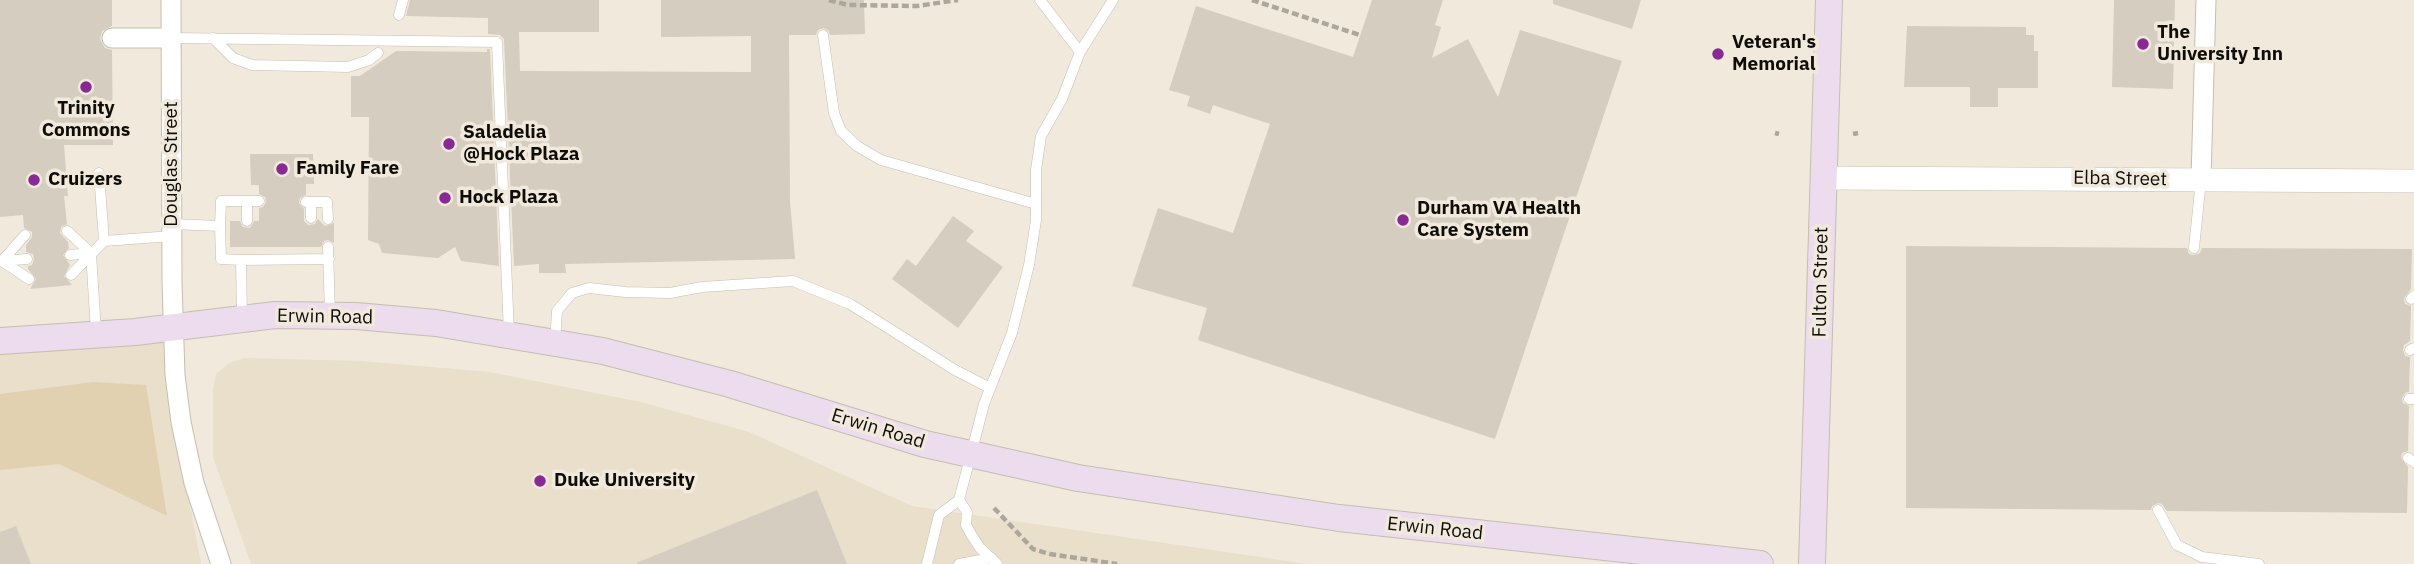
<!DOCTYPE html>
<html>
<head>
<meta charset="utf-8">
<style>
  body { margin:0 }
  canvas { display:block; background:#f1eadc }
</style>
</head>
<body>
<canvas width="2414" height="564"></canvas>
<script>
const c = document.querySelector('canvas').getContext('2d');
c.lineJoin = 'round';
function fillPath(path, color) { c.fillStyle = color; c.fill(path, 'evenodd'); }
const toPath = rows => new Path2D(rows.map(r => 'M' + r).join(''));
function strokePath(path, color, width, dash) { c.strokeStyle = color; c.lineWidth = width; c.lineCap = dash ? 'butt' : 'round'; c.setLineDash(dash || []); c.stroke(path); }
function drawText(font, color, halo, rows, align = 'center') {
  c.font = font + ' "IBM Plex Sans",sans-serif'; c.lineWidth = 7; c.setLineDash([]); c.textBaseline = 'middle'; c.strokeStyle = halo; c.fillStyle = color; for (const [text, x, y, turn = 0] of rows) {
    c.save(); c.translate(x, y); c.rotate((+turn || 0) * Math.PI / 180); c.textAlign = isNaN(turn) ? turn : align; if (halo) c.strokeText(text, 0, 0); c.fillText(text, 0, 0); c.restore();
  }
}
const built = toPath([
  [170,334,175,423,201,564,0,564,0,346],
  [244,358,362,361,490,372,641,402,749,432,912,506,1308,564,251,564,213,457,213,390,216,374,229,363]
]);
const green = toPath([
  [93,382,146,385,167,516,59,464,0,470,0,394]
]);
const building = toPath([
  [0,0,112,0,112,26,102,31,100,39,105,48,112,50,113,145,64,145,68,196,64,196,67,224,61,227,60,233,68,242,69,248,63,255,70,265,64,276,72,285,30,289,36,279,28,269,28,266,32,265,34,259,33,254,26,252,26,245,32,237,32,232,24,228,23,215,0,217],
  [410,0,599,0,599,32,519,32,520,71,751,72,751,36,661,37,661,0,864,0,865,34,830,35,828,30,823,28,818,30,816,35,789,35,790,201,795,259,565,264,566,273,539,273,539,264,514,266,504,39,500,35,488,34,488,18,406,16],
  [1372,0,1443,0,1435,25,1441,27,1432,58,1468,39,1498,97,1520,30,1622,61,1495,439,1198,340,1207,308,1132,286,1158,208,1233,233,1270,124,1213,105,1210,114,1187,106,1190,96,1169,90,1196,6,1353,57],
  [1553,0,1641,0,1632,29,1553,4],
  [2114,0,2175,0,2173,89,2112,87],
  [1907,26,2026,27,2026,35,2034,35,2034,51,2038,51,2038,88,1998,88,1998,107,1970,107,1970,87,1904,87],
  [487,49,490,49,499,266,461,261,455,247,438,258,382,253,379,244,368,240,369,117,351,117,351,76,360,76,396,51,487,52],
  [250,154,313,154,314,184,306,184,306,195,300,198,299,203,304,209,304,221,308,225,315,224,318,219,325,226,334,223,334,243,328,240,324,241,321,247,230,247,230,221,240,221,243,227,250,228,254,221,259,221,259,208,263,207,266,202,265,197,259,194,259,185,251,185],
  [953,216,974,231,966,241,1003,267,958,328,892,279,907,259,916,266],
  [1906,246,2187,248,2189,254,2194,255,2200,253,2202,248,2412,249,2411,289,2404,298,2405,304,2411,306,2410,341,2404,345,2403,350,2405,356,2410,357,2409,392,2405,393,2402,398,2403,403,2409,406,2408,451,2402,453,2401,458,2408,467,2407,513,2167,511,2162,504,2158,503,2152,506,2151,510,1906,508],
  [817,490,847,564,637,564,636,563],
  [16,526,31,564,0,564,0,532]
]);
const path = toPath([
  [829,0,848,5,917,6,958,0],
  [1252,0,1360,35],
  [1775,133,1779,134],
  [1853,134,1858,133],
  [994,508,1033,549,1050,554,1117,564]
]);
const service = toPath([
  [1040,0,1080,52],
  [399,15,403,0],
  [823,35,834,113,841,131,857,146,881,160,1036,204],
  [172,38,497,42,509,334],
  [213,38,233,58,252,65,348,67,369,60,378,53],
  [247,201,247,221],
  [306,202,327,202,328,219],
  [311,202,311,218],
  [172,224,220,226,221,201,259,201],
  [220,226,221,259,241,260,242,317],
  [67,231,91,253,96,332],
  [104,241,172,236],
  [328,247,330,316],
  [2194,248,2201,180],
  [70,255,91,253],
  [241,260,329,259],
  [0,261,27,259],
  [2,261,25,235],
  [2,261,29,279],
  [71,275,104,241,99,173],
  [2411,299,2414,296],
  [555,343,557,311,572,293,589,288,625,292,670,293,702,287,793,281,850,304,955,370,990,388],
  [2410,350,2414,348],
  [2409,399,2414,399],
  [2408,458,2414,462],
  [959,500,984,404,1012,333,1029,265,1036,220,1036,170,1041,136,1062,99,1080,52,1113,0],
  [2158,510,2177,545,2202,557,2259,564],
  [927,564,939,515,959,500,967,512,966,525,972,536,980,548,997,564],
  [959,564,992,558]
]);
const minor = toPath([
  [171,0,172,282,175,375,181,422,194,483,221,564],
  [112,38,172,38],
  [2201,180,2206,0]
]);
const tertiary = toPath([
  [1825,178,2414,181]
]);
const secondary = toPath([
  [0,341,135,332,275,315,356,316,436,323,603,351,730,384,925,444,1078,478,1339,518,1760,564],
  [1812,564,1829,0]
]);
const markers = [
  [2143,44,7,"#882a94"],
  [1718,54,7,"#882a94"],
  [86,87,7,"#882a94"],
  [449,144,7,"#882a94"],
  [282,169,7,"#882a94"],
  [34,180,7,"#882a94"],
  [445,198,7,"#882a94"],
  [1403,220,7,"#882a94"],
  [540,481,7,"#882a94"]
];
const poiNames = [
  ["The",2157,33],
  ["University Inn",2157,55],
  ["Veteran's",1732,43],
  ["Memorial",1732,65],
  ["Trinity",86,109,"center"],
  ["Commons",86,131,"center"],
  ["Saladelia",463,133],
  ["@Hock Plaza",463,155],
  ["Family Fare",296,169],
  ["Cruizers",48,180],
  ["Hock Plaza",459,198],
  ["Durham VA Health",1417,209],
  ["Care System",1417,231],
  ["Duke University",554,481]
];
const streetNames = [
  ["Douglas Street",172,164,-90],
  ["Elba Street",2120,179,1],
  ["Fulton Street",1821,282,-89],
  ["Erwin Road",325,317,1],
  ["Erwin Road",878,429,17],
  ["Erwin Road",1435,529,6]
];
fillPath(built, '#e9dfca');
fillPath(green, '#e1d1b1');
fillPath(building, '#d4cdc0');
strokePath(service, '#c4beb0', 11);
strokePath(minor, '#c4beb0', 21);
strokePath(tertiary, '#c4beb0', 24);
strokePath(secondary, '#c4beb0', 28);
strokePath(path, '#aca79c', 4.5, [7, 3.5]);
strokePath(service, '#fff', 10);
strokePath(minor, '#fff', 19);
strokePath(tertiary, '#fff', 23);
strokePath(secondary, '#ecdced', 26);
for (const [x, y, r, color] of markers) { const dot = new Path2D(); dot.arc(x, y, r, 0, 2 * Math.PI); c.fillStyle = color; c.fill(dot); strokePath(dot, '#f1eadc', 2.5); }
drawText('bold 19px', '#0f0d09', '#f1eadc', poiNames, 'left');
drawText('19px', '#0f0d09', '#f1eadc', streetNames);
</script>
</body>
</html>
